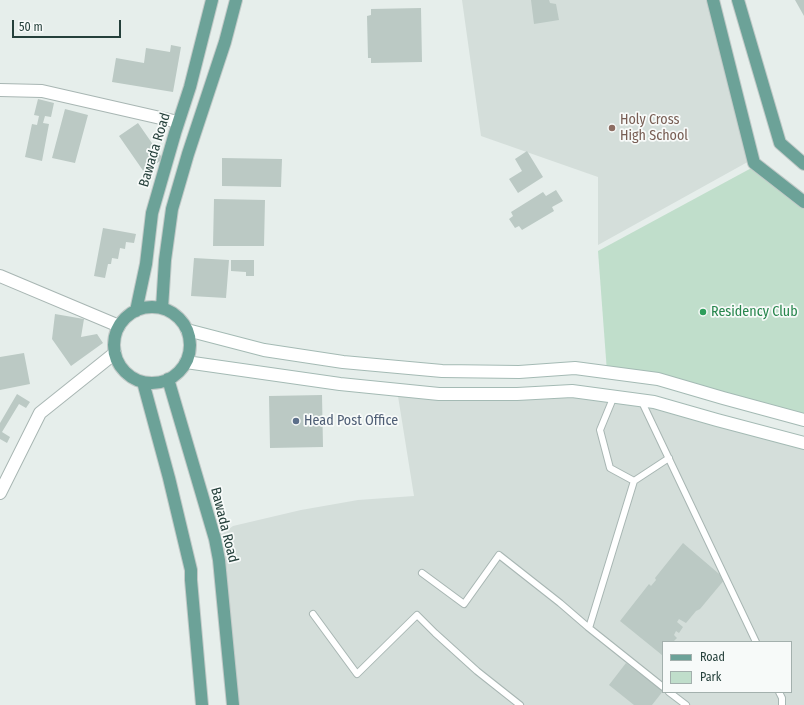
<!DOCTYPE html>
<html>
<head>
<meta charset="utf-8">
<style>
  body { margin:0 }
  #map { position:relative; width:804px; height:705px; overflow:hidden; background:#e6eeeb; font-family:"Fira Sans Condensed",sans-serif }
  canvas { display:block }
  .legend { position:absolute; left:662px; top:641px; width:130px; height:52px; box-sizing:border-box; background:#f7faf9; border:1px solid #a3b0ad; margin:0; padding:5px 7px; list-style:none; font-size:12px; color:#25403b }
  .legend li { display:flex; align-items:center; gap:8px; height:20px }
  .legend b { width:20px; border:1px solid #a3b0ad }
  .scale { position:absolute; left:12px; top:20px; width:109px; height:18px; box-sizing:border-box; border:2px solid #25403b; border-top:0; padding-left:5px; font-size:12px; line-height:14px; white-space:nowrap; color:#25403b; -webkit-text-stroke:3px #f7faf9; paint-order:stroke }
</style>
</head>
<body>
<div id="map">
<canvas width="804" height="705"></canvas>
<ul class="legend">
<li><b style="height:5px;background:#6ca298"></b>Road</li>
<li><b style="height:11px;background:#c0decb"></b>Park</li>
</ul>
<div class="scale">50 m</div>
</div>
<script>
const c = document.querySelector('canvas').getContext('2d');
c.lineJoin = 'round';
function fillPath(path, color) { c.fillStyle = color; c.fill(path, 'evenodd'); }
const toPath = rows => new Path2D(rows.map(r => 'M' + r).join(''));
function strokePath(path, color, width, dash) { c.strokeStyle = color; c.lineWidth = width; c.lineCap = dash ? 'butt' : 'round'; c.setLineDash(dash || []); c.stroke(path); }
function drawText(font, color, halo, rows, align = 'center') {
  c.font = font + ' "Fira Sans Condensed",sans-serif'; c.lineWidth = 3.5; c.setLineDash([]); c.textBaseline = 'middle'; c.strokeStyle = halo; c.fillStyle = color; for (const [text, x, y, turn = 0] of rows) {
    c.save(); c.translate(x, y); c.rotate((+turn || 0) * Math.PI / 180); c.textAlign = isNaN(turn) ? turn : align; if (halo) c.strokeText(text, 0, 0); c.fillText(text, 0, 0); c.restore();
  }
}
const built = toPath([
  [462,0,713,0,753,159,598,245,598,177,481,136],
  [397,390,526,394,655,402,804,443,804,705,233,705,215,539,233,526,301,510,358,500,414,496],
  [663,642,791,642,791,692,663,692]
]);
const green = toPath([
  [757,165,804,202,804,420,607,372,598,251]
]);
const building = toPath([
  [531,0,549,0,550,3,556,4,559,20,534,24],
  [795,0,804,0,804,16],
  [421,8,422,62,371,63,371,58,368,58,367,16,371,15,371,9],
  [171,45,181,47,173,92,112,82,116,58,144,63,146,48,170,52],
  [38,99,54,103,51,117,45,116,43,123,49,124,42,161,25,157,32,124,37,125,39,116,34,115],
  [65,109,88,115,75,163,52,158],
  [138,123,163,159,144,172,119,136],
  [527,151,543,177,518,193,509,179,522,171,515,159],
  [222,158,282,159,281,187,222,186],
  [556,190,563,201,552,207,554,211,522,230,519,226,515,228,509,219,513,216,511,212,543,192,546,196],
  [214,199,265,200,264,246,213,246],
  [103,228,136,234,134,243,126,242,125,249,120,248,118,259,112,258,111,264,108,264,105,278,94,276],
  [194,258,229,260,226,298,191,296],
  [231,260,254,260,254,276,246,276,246,272,231,271],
  [55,314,84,319,81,337,97,334,103,343,71,366,52,339],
  [24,353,30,384,0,390,0,357],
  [17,394,30,402,26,408,19,404,2,432,10,437,7,443,0,439,0,423],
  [322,395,323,447,270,448,269,396],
  [683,543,725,579,700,609,696,611,686,623,679,619,677,622,683,627,679,633,676,631,674,635,677,638,673,642,663,642,663,653,662,655,620,621,649,584,651,586,656,580,655,578],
  [626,663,663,691,652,705,634,705,609,685]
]);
const service = toPath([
  [614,396,600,430,610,468,634,481,669,458],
  [641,400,756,642],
  [422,573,464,604,499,555,560,603,589,628,663,687],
  [313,614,357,674,417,615,435,633,477,671,520,705],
  [589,628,634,481],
  [669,692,686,705],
  [779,692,782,698,782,705]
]);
const minor = toPath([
  [0,90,42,91,178,122],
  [0,276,119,326],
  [0,493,40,413,115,353]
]);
const secondary = toPath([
  [187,330,264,350,343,362,442,371,519,372,575,368,658,379,723,398,804,420],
  [186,362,340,384,439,394,517,394,572,391,654,402,717,420,804,443]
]);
const primary = toPath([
  [713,0,754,163,804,202],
  [738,0,780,143,804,164],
  '114 345a38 38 0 1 1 76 0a38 38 0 1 1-76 0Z',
  [162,308,165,260,172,209,188,154,225,42,236,0],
  [136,311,146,264,152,213,175,133,190,87,212,0],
  [168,379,215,539,219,560,233,705],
  [143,382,169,478,191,570,191,580,202,705]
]);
const markers = [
  [612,128,4,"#8d6e63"],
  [703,312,4,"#2e9e5b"],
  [296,421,4,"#5c6f8a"]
];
const educationNames = [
  ["Holy Cross",620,120],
  ["High School",620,136]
];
const streetNames = [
  ["Bawada Road",155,150,-73],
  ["Bawada Road",224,525,76]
];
const leisureNames = [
  ["Residency Club",711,312]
];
const serviceNames = [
  ["Head Post Office",304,421]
];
fillPath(built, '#d4deda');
fillPath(green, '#c0decb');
fillPath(building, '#bbc9c4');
strokePath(service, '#a8b6b3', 8);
strokePath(minor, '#a8b6b3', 14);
strokePath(secondary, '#a4bab4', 14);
strokePath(primary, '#c2cac8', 14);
strokePath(service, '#fff', 6);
strokePath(minor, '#fff', 12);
strokePath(secondary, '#fff', 12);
strokePath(primary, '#6ca298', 12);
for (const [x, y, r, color] of markers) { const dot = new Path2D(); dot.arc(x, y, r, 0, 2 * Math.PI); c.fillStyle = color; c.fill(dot); strokePath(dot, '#f7faf9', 1.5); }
drawText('14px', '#785e54', '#f7faf9', educationNames, 'left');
drawText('14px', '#25403b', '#f7faf9', streetNames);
drawText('14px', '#27864d', '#f7faf9', leisureNames, 'left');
drawText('14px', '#4e5e75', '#f7faf9', serviceNames, 'left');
</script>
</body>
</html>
